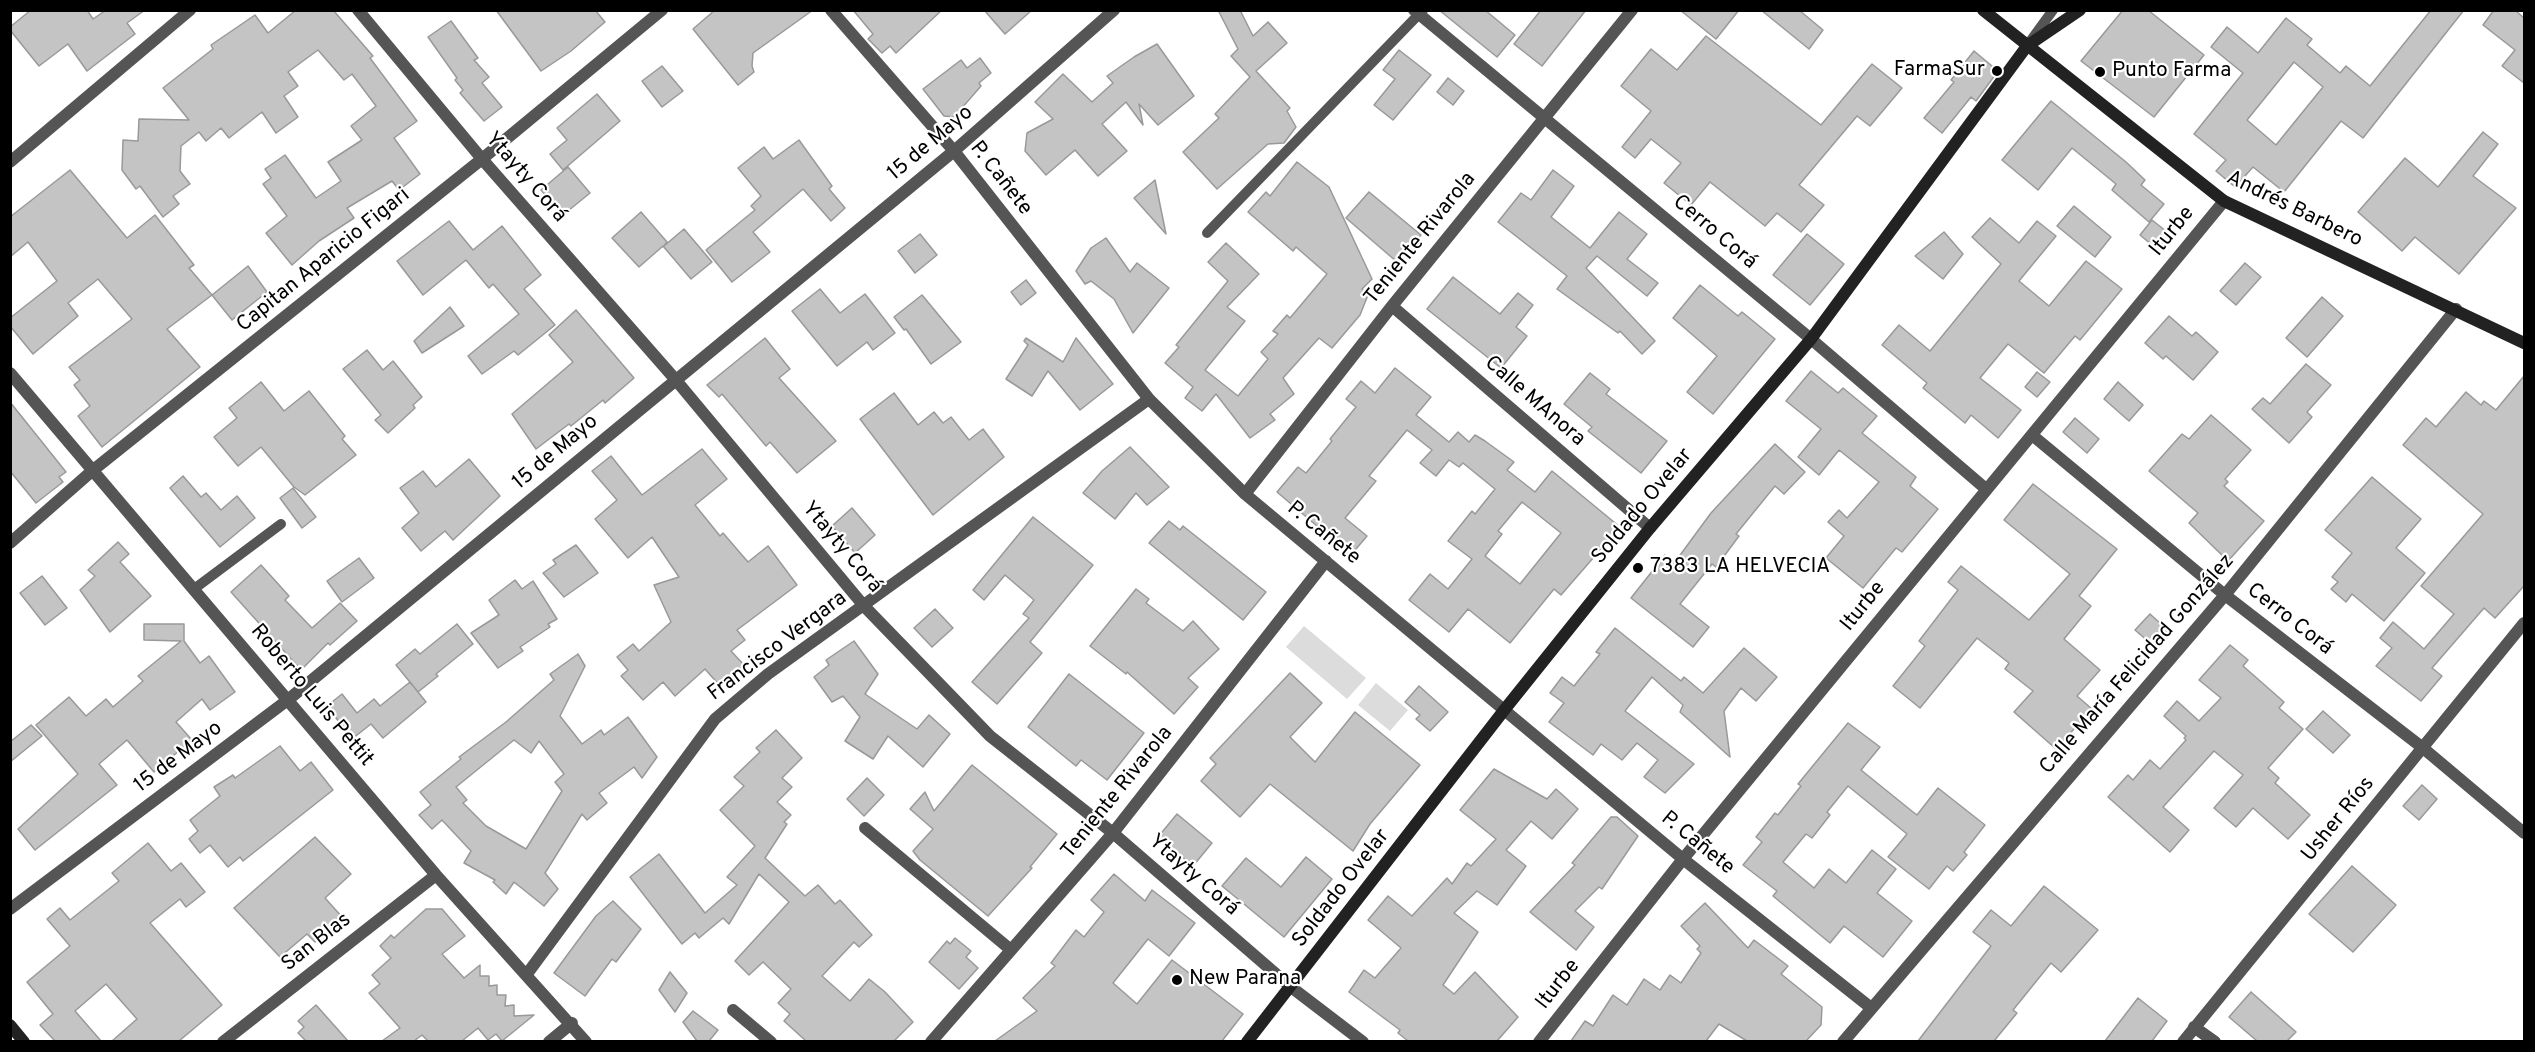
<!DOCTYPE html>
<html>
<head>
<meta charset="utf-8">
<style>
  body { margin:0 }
  #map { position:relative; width:2535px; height:1052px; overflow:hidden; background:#fff; font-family:Overpass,sans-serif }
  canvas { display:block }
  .frame { position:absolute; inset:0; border:12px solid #000; pointer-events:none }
</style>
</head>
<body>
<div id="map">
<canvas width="2535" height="1052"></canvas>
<div class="frame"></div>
</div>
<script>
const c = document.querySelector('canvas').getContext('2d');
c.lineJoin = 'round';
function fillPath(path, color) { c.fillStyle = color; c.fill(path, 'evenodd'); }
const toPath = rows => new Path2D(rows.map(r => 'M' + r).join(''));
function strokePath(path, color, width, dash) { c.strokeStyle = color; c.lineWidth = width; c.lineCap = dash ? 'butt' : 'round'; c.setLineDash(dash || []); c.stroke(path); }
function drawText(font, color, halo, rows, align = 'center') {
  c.font = font + ' Overpass,sans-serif'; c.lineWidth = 4.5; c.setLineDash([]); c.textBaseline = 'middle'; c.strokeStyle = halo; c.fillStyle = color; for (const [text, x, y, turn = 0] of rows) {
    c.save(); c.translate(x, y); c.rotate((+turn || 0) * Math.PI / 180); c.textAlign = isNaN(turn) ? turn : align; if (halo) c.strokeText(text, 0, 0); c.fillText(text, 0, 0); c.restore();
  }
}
const green = toPath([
  [1304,626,1366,678,1347,699,1286,647],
  [1376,683,1408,710,1390,731,1358,705]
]);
const building = toPath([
  [31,10,87,10,93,19,106,10,145,10,127,23,135,34,87,71,68,44,39,66,10,30,10,27,31,10],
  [296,10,333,10,373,56,370,58,417,121,394,138,420,174,399,190,392,181,347,208,354,218,319,241,292,265,266,233,287,216,263,184,271,178,265,169,285,155,316,198,341,181,328,162,362,140,351,126,376,106,352,74,344,80,318,50,288,72,298,86,284,96,298,117,276,133,262,112,229,138,221,128,206,141,199,132,181,146,180,171,190,184,173,196,179,204,163,217,140,186,136,189,122,170,123,140,138,141,139,119,189,120,163,88,213,49,211,45,255,15,268,33,296,10],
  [496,10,595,10,605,22,571,51,541,71,496,10],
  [715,10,813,10,753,53,752,66,754,72,738,85,693,29,715,10],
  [853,10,942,10,896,53,890,46,882,53,868,39,873,34,853,10],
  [984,10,1032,10,1005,34,984,10],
  [1218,10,1240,10,1253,36,1268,22,1287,43,1256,71,1290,108,1287,111,1296,127,1284,143,1268,144,1217,189,1183,152,1219,118,1215,114,1250,77,1231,56,1238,49,1218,10],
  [1439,10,1485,10,1515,35,1497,57,1439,10],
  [1541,10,1586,10,1542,66,1514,44,1541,10],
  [1680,10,1739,10,1716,39,1680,10],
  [1761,10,1799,10,1823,30,1809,49,1761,10],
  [2123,10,2148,10,2204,55,2154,117,2081,61,2123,10],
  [2431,10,2464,10,2363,138,2341,121,2284,192,2253,167,2235,187,2216,171,2226,160,2194,134,2243,73,2211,47,2227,27,2258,53,2286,18,2312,39,2307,45,2340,73,2346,66,2370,86,2431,10],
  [2294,62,2323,87,2276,145,2247,120,2294,62],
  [2494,10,2515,10,2524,18,2524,83,2502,66,2515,50,2483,25,2494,10],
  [451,21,478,58,474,60,489,77,482,83,502,107,484,121,460,93,463,90,455,80,457,78,428,37,451,21],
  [1706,36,1821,125,1872,64,1902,88,1870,126,1857,116,1799,185,1824,205,1801,232,1777,213,1765,226,1710,182,1691,205,1664,183,1681,163,1651,139,1635,158,1622,147,1651,111,1621,86,1651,49,1677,70,1706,36],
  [1157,44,1194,96,1158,125,1139,104,1143,125,1126,102,1102,124,1127,151,1098,176,1075,150,1046,175,1025,151,1027,133,1053,119,1035,102,1063,74,1092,102,1113,83,1107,76,1134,57,1157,44],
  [1399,50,1431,75,1393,120,1374,105,1395,79,1383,70,1399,50],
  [1974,51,1998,71,1976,101,1971,97,1942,133,1924,118,1954,82,1951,80,1974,51],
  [980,58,991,73,979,83,981,86,954,117,944,116,923,89,961,60,967,68,980,58],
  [662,66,683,91,662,107,642,81,662,66],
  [1448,78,1464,91,1453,105,1437,92,1448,78],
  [597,94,620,121,563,170,550,154,567,140,557,128,597,94],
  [2051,101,2126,162,2145,180,2141,185,2164,204,2149,222,2112,190,2116,184,2072,148,2038,190,2002,160,2051,101],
  [2483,132,2498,144,2473,176,2516,208,2459,274,2415,237,2402,251,2358,212,2405,158,2438,187,2483,132],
  [799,140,832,186,829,189,845,208,831,221,803,189,753,232,770,252,732,282,706,250,755,210,751,206,761,196,738,168,764,147,773,159,799,140],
  [1297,162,1329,187,1372,279,1362,289,1368,295,1360,315,1332,348,1319,338,1283,378,1294,394,1270,414,1275,420,1250,438,1216,394,1202,411,1185,398,1193,387,1165,363,1179,347,1176,345,1228,281,1208,262,1226,243,1259,274,1227,307,1245,321,1205,370,1238,396,1268,359,1261,352,1278,334,1273,331,1287,315,1290,318,1327,274,1296,247,1293,251,1248,212,1266,192,1270,196,1297,162],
  [568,167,590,193,563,215,541,190,568,167],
  [70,170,127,238,155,215,194,265,189,268,212,295,248,266,267,292,232,320,212,295,167,329,200,367,102,447,78,416,90,406,74,385,80,380,69,367,132,319,98,279,68,303,78,316,33,354,10,326,10,318,57,281,28,242,10,257,10,217,70,170],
  [1553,170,1574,186,1551,217,1590,248,1619,212,1647,234,1627,259,1658,283,1647,296,1597,256,1586,268,1655,341,1642,354,1620,331,1618,333,1557,289,1567,276,1498,222,1521,193,1531,200,1553,170],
  [1155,180,1166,234,1134,198,1155,180],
  [1369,192,1421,235,1397,262,1346,218,1369,192],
  [2074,206,2111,237,2095,257,2057,226,2074,206],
  [641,212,667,242,664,246,684,229,712,262,691,279,663,246,639,267,612,238,641,212],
  [1990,218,2019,243,2037,221,2056,236,2019,281,2049,306,2086,261,2122,289,2080,340,2075,336,2044,373,2008,344,1980,378,2021,410,1998,438,1971,415,1965,423,1923,388,1927,383,1882,345,1899,325,1930,351,2001,264,1972,237,1990,218],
  [2152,220,2171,235,2158,250,2140,235,2152,220],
  [449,221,473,250,502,226,541,275,524,289,555,325,518,355,514,351,482,374,468,356,519,314,493,284,489,288,466,260,423,295,397,261,449,221],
  [1944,232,1963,254,1943,279,1915,256,1944,232],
  [920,234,937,255,915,273,898,251,920,234],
  [1807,234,1844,264,1810,305,1773,275,1807,234],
  [1106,238,1130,272,1137,263,1169,288,1133,333,1114,299,1091,281,1085,284,1076,271,1091,248,1106,238],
  [2245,263,2261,277,2236,305,2220,291,2245,263],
  [1453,277,1500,314,1518,293,1533,305,1516,327,1527,336,1501,368,1427,309,1453,277],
  [1026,280,1036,293,1021,305,1011,292,1026,280],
  [1700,285,1738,316,1742,312,1775,339,1713,414,1687,392,1717,356,1673,318,1700,285],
  [820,289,840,313,865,294,895,333,873,350,867,342,837,366,792,311,820,289],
  [922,295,961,342,931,364,906,329,904,330,894,317,922,295],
  [2322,297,2343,316,2307,357,2286,338,2322,297],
  [450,307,464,326,422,353,414,341,450,307],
  [576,310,634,378,605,403,603,400,571,426,569,424,536,449,512,414,573,362,549,335,576,310],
  [2169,316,2192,336,2196,332,2218,352,2193,380,2166,356,2163,359,2145,343,2169,316],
  [765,338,790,369,779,378,836,441,797,473,770,442,766,446,722,394,719,397,707,385,765,338],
  [1026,338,1063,362,1076,338,1113,384,1080,410,1048,371,1032,396,1006,379,1028,345,1024,341,1026,338],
  [367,350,383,370,393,361,422,397,413,405,415,408,388,433,375,420,381,415,343,369,367,350],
  [2306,364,2331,385,2307,412,2312,417,2289,443,2252,409,2263,398,2270,404,2306,364],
  [1395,368,1431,397,1416,415,1449,442,1458,432,1469,442,1475,435,1485,441,1514,462,1507,470,1535,492,1552,471,1620,527,1561,595,1554,589,1510,643,1468,609,1449,632,1409,600,1430,574,1448,589,1472,559,1448,541,1472,511,1475,514,1495,489,1463,463,1459,467,1449,460,1436,476,1420,463,1432,450,1407,430,1369,476,1376,481,1345,518,1367,536,1351,555,1277,492,1298,467,1306,473,1332,441,1330,439,1356,407,1346,399,1361,381,1375,393,1395,368],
  [1522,502,1561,533,1520,584,1485,556,1502,534,1498,531,1522,502],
  [1811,371,1838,393,1843,388,1877,416,1862,433,1916,477,1910,486,1938,509,1902,552,1896,548,1863,588,1826,558,1844,536,1828,522,1839,510,1847,518,1879,482,1839,450,1819,475,1798,457,1821,429,1786,401,1811,371],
  [2037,372,2050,382,2037,397,2025,387,2037,372],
  [1590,373,1610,389,1606,394,1667,441,1641,473,1588,431,1592,427,1564,404,1590,373],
  [2524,376,2524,586,2495,618,2484,608,2432,668,2442,676,2421,701,2376,666,2392,648,2380,638,2393,622,2424,649,2454,614,2421,586,2483,514,2403,445,2426,418,2436,427,2466,392,2481,405,2484,401,2496,410,2524,376],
  [261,382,284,411,309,391,345,436,342,439,356,455,305,495,294,487,261,447,238,466,214,437,237,418,229,408,261,382],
  [2118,382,2143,405,2129,421,2104,399,2118,382],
  [894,393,918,425,934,412,943,423,951,417,969,440,983,429,1004,457,933,515,860,419,894,393],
  [10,402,66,472,59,477,63,482,36,503,10,471,10,402],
  [2211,415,2251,450,2225,479,2228,482,2224,486,2264,521,2228,561,2189,523,2198,513,2149,471,2182,434,2189,439,2211,415],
  [2075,418,2099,439,2087,453,2063,432,2075,418],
  [1775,444,1805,472,1784,494,1775,486,1736,534,1739,536,1716,567,1712,564,1680,604,1709,627,1693,647,1631,598,1665,555,1675,562,1711,513,1775,444],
  [1130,447,1169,487,1147,505,1136,493,1115,519,1083,493,1102,471,1130,447],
  [702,449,727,479,695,505,720,536,723,533,748,562,768,546,797,585,737,630,745,640,731,651,744,665,720,686,705,669,675,696,663,682,643,700,621,676,628,670,617,657,633,644,639,651,671,622,654,585,679,577,652,537,628,558,595,519,617,500,592,471,611,456,642,495,702,449],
  [469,459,500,496,453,540,445,531,421,551,402,528,419,513,400,488,423,471,436,487,469,459],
  [183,476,201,497,206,493,221,510,237,496,255,518,220,547,170,488,183,476],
  [2372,477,2421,519,2396,548,2425,573,2384,621,2352,594,2346,602,2331,589,2338,582,2332,577,2352,553,2325,530,2372,477],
  [2033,484,2117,549,2079,596,2091,606,2064,639,2100,670,2077,696,2092,709,2056,749,2014,712,2033,691,2005,669,2009,663,1977,638,1920,708,1893,686,1925,646,1919,641,1958,590,1948,582,1961,566,2029,620,2070,574,2004,520,2033,484],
  [293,488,316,517,302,528,280,498,293,488],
  [852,508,875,535,855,553,832,526,852,508],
  [1033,517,1093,565,1030,642,1042,653,997,704,972,682,1029,618,1023,614,1034,600,1005,575,984,600,973,590,1033,517],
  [1169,521,1180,530,1183,526,1266,592,1243,620,1149,543,1169,521],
  [118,542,129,554,120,562,151,596,110,632,80,590,95,576,88,570,118,542],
  [576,545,598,573,564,597,543,573,556,564,553,560,576,545],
  [359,558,374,578,342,602,327,581,359,558],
  [261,565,289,596,285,600,312,628,340,603,357,621,330,645,328,643,301,670,231,592,261,565],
  [42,576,67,608,45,625,20,593,42,576],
  [515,580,522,589,533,581,557,619,548,624,550,627,520,647,523,651,498,668,471,633,499,615,489,600,515,580],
  [1136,589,1149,599,1146,603,1183,631,1193,621,1219,649,1188,678,1198,687,1174,714,1127,672,1126,674,1090,646,1136,589],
  [935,609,953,628,932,647,914,628,935,609],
  [2150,614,2171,633,2157,649,2135,630,2150,614],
  [144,624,184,624,184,641,200,663,209,656,235,692,210,710,202,699,176,722,192,740,154,772,127,740,99,764,117,785,35,850,18,829,78,774,36,725,69,697,86,716,106,699,113,707,143,681,138,676,181,641,144,640,144,624],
  [457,624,473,644,436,674,438,676,418,692,396,665,415,649,420,654,457,624],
  [1615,628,1681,681,1684,677,1703,693,1744,648,1777,677,1756,701,1741,688,1724,711,1730,757,1680,712,1683,705,1652,677,1625,711,1694,764,1665,793,1644,777,1658,760,1637,743,1622,760,1601,744,1593,755,1549,722,1564,703,1550,693,1562,677,1574,686,1600,654,1596,652,1615,628],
  [854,641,878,674,865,694,917,729,929,715,950,734,923,767,888,736,873,759,845,741,860,717,843,696,832,702,814,677,829,665,826,660,854,641],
  [2230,645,2248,660,2243,666,2284,702,2279,708,2303,729,2268,768,2279,778,2275,783,2310,815,2288,839,2253,808,2236,827,2214,808,2243,775,2214,751,2163,807,2189,830,2170,852,2108,797,2128,775,2133,780,2150,760,2160,769,2186,740,2184,738,2186,736,2164,716,2177,701,2199,721,2221,698,2199,680,2230,645],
  [578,654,585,666,560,716,582,744,601,730,604,735,628,717,657,757,642,778,634,767,599,793,607,803,587,820,582,814,545,873,558,889,544,906,514,882,506,894,493,882,495,880,464,863,471,851,442,820,432,829,419,815,431,805,420,792,461,759,459,757,506,722,554,680,550,674,578,654],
  [514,740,531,753,539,741,564,774,555,782,562,791,526,849,486,826,463,803,467,800,456,787,514,740],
  [1290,673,1322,703,1290,737,1315,762,1355,712,1420,765,1370,824,1353,851,1270,784,1240,817,1201,781,1216,764,1210,758,1290,673],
  [1069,674,1144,733,1107,780,1081,760,1076,766,1028,727,1069,674],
  [410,682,426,702,383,738,371,724,352,739,327,706,342,694,357,713,374,699,380,706,410,682],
  [1419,686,1448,712,1430,731,1416,719,1420,715,1405,702,1419,686],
  [2323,711,2350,735,2333,753,2306,729,2323,711],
  [1848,723,1880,747,1861,770,1913,812,1917,815,1938,788,1985,825,1964,852,1967,855,1953,871,1947,866,1929,889,1888,857,1907,834,1848,786,1827,812,1830,815,1812,838,1806,834,1783,862,1814,888,1829,869,1846,883,1872,850,1896,869,1877,893,1912,921,1883,957,1844,926,1830,943,1773,896,1777,891,1743,865,1762,842,1756,837,1775,813,1778,815,1801,786,1798,784,1848,723],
  [31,725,42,736,10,762,10,742,31,725],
  [776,730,802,758,782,778,792,787,777,802,791,815,784,822,787,824,765,858,805,896,818,885,835,904,840,900,872,935,859,947,854,942,822,976,850,1001,869,979,885,992,913,1022,894,1041,806,1041,784,1021,790,1014,778,1003,791,989,763,962,749,975,735,961,789,902,759,874,729,924,723,918,699,938,695,933,682,944,630,877,659,854,705,913,737,885,727,877,755,846,720,810,744,786,734,777,760,752,756,748,776,730],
  [280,746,300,771,311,762,333,790,243,861,240,857,228,867,210,845,200,853,189,839,198,831,190,820,220,796,214,787,233,775,235,778,280,746],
  [972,765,1057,834,1030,867,1032,868,988,916,920,860,913,851,933,829,910,809,925,792,934,811,972,765],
  [1494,769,1547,799,1556,789,1578,809,1552,839,1531,821,1506,850,1526,866,1497,905,1477,891,1454,913,1478,932,1443,985,1454,994,1475,972,1518,1017,1497,1041,1408,1041,1398,1033,1400,1030,1349,992,1364,970,1375,978,1401,948,1368,920,1388,896,1412,916,1447,878,1452,884,1467,863,1471,866,1496,839,1460,810,1494,769],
  [867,778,884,795,864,816,847,799,867,778],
  [2422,785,2437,799,2419,820,2403,806,2422,785],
  [1177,814,1212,843,1193,866,1158,837,1177,814],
  [1611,817,1617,817,1638,836,1602,889,1599,887,1575,911,1594,927,1576,950,1530,912,1575,865,1572,863,1611,817],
  [315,837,351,874,325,898,343,918,315,942,307,934,280,957,234,908,315,837],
  [148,843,171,871,181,863,205,892,186,907,180,899,150,923,222,1005,179,1041,112,1041,137,1019,106,984,75,1011,101,1041,55,1041,40,1025,53,1014,27,982,70,946,47,919,60,908,70,920,119,881,112,873,148,843],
  [1306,857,1332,879,1284,937,1222,886,1246,858,1281,887,1306,857],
  [2352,866,2396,905,2353,952,2309,914,2352,866],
  [1114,874,1145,901,1152,890,1195,923,1169,956,1148,939,1113,983,1137,1004,1172,960,1243,1014,1222,1041,995,1041,1037,1011,1023,998,1055,966,1051,963,1076,930,1084,937,1104,912,1091,900,1114,874],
  [2044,886,2098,930,2061,972,2051,963,2013,1010,2017,1013,1994,1041,1918,1041,1991,946,1973,932,1991,910,2011,926,2044,886],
  [613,901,641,929,616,962,612,959,585,996,554,973,596,916,613,901],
  [1705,903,1748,948,1754,940,1788,966,1781,974,1822,1007,1821,1025,1806,1041,1747,1041,1719,1024,1706,1041,1571,1041,1585,1021,1593,1026,1613,995,1627,1005,1644,979,1660,990,1670,975,1681,983,1701,953,1697,949,1700,946,1681,926,1705,903],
  [426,909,442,909,465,936,442,954,464,978,480,965,480,976,489,976,489,986,497,985,497,995,506,995,505,1006,514,1005,514,1016,534,1015,502,1041,496,1034,488,1040,478,1028,462,1041,428,1041,422,1035,414,1041,382,1041,400,1028,369,993,380,984,372,975,391,958,380,946,391,935,394,938,426,909],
  [955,938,971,951,966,957,978,968,959,989,929,962,947,941,950,944,955,938],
  [670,972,687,993,675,1012,659,990,670,972],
  [2251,992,2296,1032,2287,1041,2257,1041,2229,1017,2251,992],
  [2138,998,2167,1021,2152,1041,2105,1041,2138,998],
  [316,1005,348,1041,306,1041,298,1033,304,1027,298,1021,316,1005],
  [693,1011,718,1030,709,1041,697,1041,683,1022,693,1011]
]);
const lane = toPath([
  [2029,43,2053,10],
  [1207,233,1423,10],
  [194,589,281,524]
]);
const street = toPath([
  [358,10,482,159,675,379,864,606,990,736,1113,833,1291,987,1363,1042],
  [831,10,954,151,1149,399,1245,494,1683,859,1870,1007],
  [1414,10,1811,339,1986,489],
  [10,162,190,10],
  [1392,306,1650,528],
  [10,373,436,875,586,1042],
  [2032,435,2225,595,2423,748,2524,833],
  [1245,494,1392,306,1632,10],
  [10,543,92,471,482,159,662,10],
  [865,828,1011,950],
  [10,909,289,699,954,151,1114,10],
  [527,974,715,719,768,674,1149,399],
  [733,1010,771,1042],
  [2194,1027,2215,1042],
  [223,1042,436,875],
  [549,1042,572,1023],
  [931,1042,1113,833,1326,561],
  [1539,1042,1683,859,2224,201],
  [1843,1042,2225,595,2456,309],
  [2183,1042,2524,623]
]);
const secondary = toPath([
  [1983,10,2224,201,2524,343],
  [10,1025,24,1042],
  [1247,1042,1505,709,1650,528,1811,339,2027,46,2080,10]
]);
const markers = [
  [1997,71,6,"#000"],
  [2100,72,6,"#000"],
  [1638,568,6,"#000"],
  [1177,980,6,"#000"]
];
const poiNames = [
  ["FarmaSur",1985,71,"right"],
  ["Punto Farma",2112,72],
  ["7383 LA HELVECIA",1650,568],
  ["New Parana",1189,980]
];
const streetNames = [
  ["15 de Mayo",931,144,-40],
  ["Ytayty Corá",525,178,49],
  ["P. Cañete",1000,179,52],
  ["Andrés Barbero",2294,210,26],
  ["Iturbe",2173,232,-51],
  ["Cerro Corá",1714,233,40],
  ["Teniente Rivarola",1421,239,-51],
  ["Capitan Aparicio Figari",324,261,-39],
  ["Calle MAnora",1534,402,41],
  ["15 de Mayo",556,453,-40],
  ["Soldado Ovelar",1643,507,-50],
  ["P. Cañete",1323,534,39],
  ["Ytayty Corá",841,548,50],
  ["Iturbe",1864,607,-51],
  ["Cerro Corá",2289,620,38],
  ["Francisco Vergara",778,647,-37],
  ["Calle María Felicidad González",2138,665,-49],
  ["Roberto Luis Pettit",311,696,50],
  ["15 de Mayo",179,758,-37],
  ["Teniente Rivarola",1118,793,-51],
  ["Usher Ríos",2339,820,-51],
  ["P. Cañete",1697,844,39],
  ["Ytayty Corá",1193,876,41],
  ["Soldado Ovelar",1342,889,-52],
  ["San Blas",317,943,-38],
  ["Iturbe",1559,985,-52]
];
fillPath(green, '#dcdcdc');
fillPath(building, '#c4c4c4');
strokePath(building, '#999', 1.5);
strokePath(lane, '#555', 10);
strokePath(street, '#555', 12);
strokePath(secondary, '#222', 12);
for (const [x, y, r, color] of markers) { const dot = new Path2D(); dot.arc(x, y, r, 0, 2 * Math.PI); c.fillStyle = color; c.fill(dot); strokePath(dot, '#fff', 2); }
drawText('21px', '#000', '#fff', poiNames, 'left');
drawText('21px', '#000', '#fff', streetNames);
</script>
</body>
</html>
